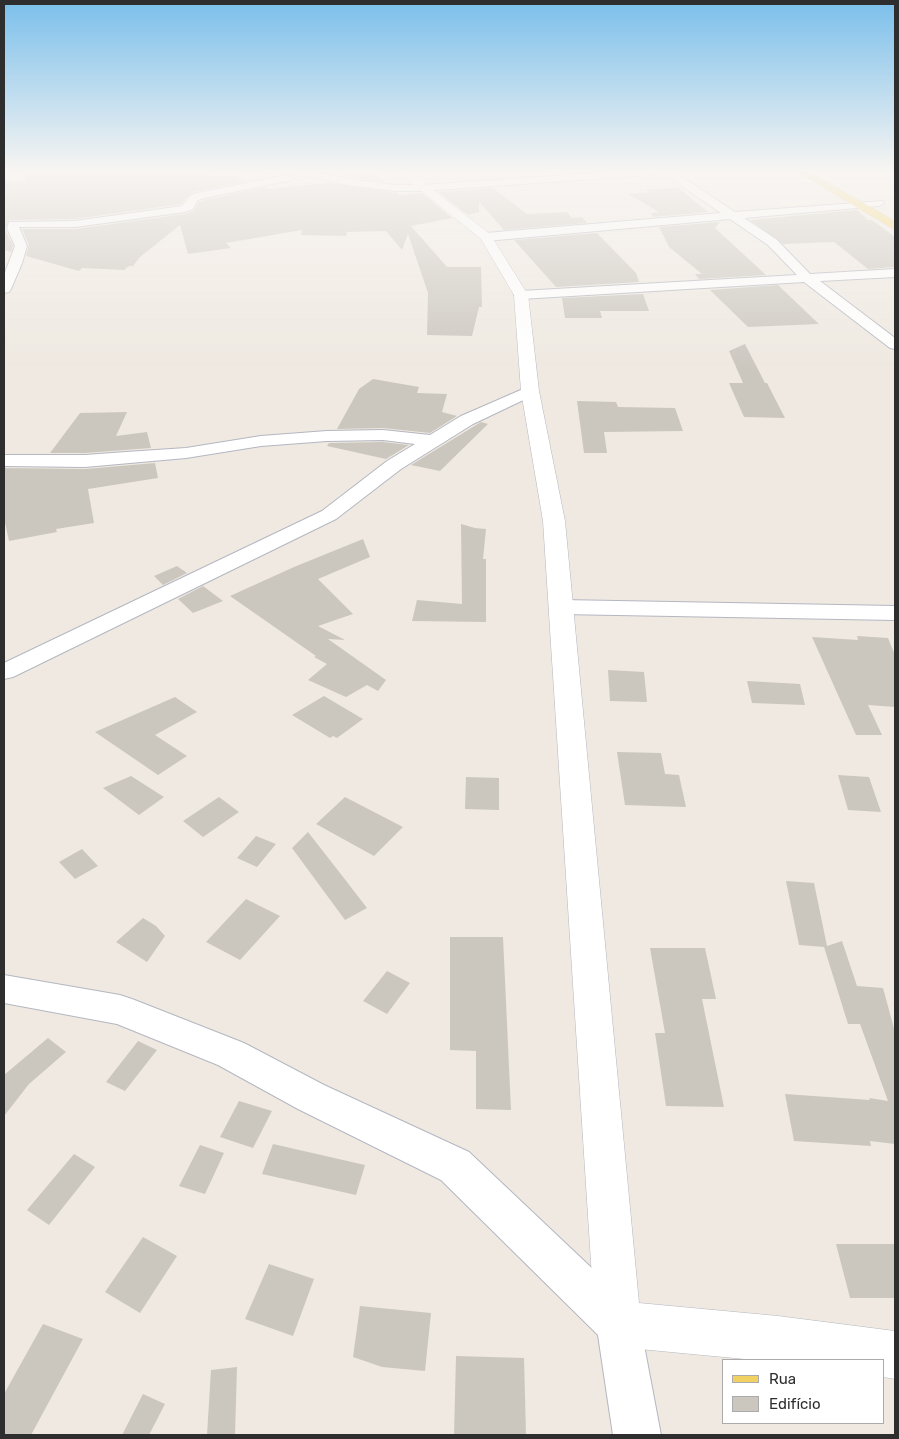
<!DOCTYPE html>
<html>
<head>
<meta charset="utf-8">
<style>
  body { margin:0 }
  #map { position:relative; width:899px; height:1439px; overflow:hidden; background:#efe9e1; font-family:Rubik,sans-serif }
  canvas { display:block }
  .frame { position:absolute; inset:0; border:5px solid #2e2e2e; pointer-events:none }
  .legend { position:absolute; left:722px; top:1359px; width:162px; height:65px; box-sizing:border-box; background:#fff; border:1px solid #ababab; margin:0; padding:6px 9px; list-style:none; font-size:15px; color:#2e2e2e }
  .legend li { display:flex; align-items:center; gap:10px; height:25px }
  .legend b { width:25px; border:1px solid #ababab }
</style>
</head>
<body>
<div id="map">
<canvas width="899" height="1439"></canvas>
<div class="frame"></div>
<ul class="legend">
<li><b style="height:6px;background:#f2d163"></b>Rua</li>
<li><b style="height:14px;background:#cbc7bf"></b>Edifício</li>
</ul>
</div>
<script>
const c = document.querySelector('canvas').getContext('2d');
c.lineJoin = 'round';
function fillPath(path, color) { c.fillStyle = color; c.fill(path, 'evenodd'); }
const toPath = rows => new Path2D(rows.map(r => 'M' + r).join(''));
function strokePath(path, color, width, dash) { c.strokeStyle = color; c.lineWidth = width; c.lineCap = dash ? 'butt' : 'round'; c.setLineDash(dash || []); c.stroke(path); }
const building = toPath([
  [24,170,207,170,207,177,234,174,245,182,196,191,189,195,181,204,75,219,9,220,5,229,13,246,11,252,4,250,4,182,26,181],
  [376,173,383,182,339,175],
  [329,183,398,193,399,195,422,193,452,218,411,226,447,267,481,267,482,307,479,307,472,336,427,335,428,293,408,234,402,250,386,231,347,232,346,236,301,235,302,230,226,243,231,248,188,254,180,225,140,257,133,266,129,266,124,270,82,268,79,271,26,256,29,245,22,229,75,229,185,214,194,211,199,202,204,200,265,187,268,189],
  [493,188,527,214,567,212,572,218,582,217,587,223,504,230,479,202,479,212,468,215,438,192],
  [679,188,708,212,653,217,651,213,659,212,628,194,649,192,645,189],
  [857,210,868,220,872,220,895,237,895,267,868,269,834,242,783,244,750,220],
  [720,222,715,228,766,275,699,279,695,274,702,274,669,247,659,227],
  [597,233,636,273,639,282,556,287,514,240],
  [778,285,819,324,748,327,710,290],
  [643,294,649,311,600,311,602,318,565,318,562,298],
  [745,344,765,383,767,383,785,418,744,417,729,383,743,383,729,351],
  [373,379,419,387,417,393,447,394,442,412,457,416,430,433,383,428,337,429,359,389],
  [577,401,616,402,618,407,675,408,683,431,604,432,607,453,584,453],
  [127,412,116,436,147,432,151,448,85,453,50,453,80,413],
  [481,422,488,424,440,471,411,465],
  [383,442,409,445,386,459,327,446,329,443],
  [155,463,158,478,88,489,94,523,56,529,57,532,9,541,4,518,4,468,85,469],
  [461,524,475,528,486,529,483,559,486,559,486,622,412,621,417,600,462,604],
  [363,539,370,557,318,579,353,614,318,626,345,640,328,639,386,680,378,691,367,685,346,697,308,680,327,664,314,657,316,656,230,596,294,567],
  [177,566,187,573,163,585,154,576],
  [203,586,223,601,193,613,178,599],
  [857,636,888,638,895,655,895,707,868,705,882,735,856,735,812,637,858,640],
  [608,670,644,672,647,702,610,701],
  [747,681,800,684,805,705,752,703],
  [324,696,363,719,337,738,333,736,330,738,292,715],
  [175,697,197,712,155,735,187,756,158,775,95,732],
  [617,752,661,753,665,774,679,775,686,807,625,805],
  [838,775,869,777,881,812,848,810],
  [131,776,164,797,139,815,103,788],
  [466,777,499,778,499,810,465,809],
  [219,797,239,812,203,837,183,821],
  [345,797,403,827,374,856,316,824],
  [308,832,347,882,367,908,345,920,292,848],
  [256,836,276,844,257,867,237,858],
  [82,849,98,866,75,879,59,862],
  [786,881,814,883,827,946,842,941,857,986,883,988,895,1032,895,1144,870,1141,871,1146,794,1141,785,1094,870,1100,869,1098,888,1101,860,1024,848,1024,824,947,799,945],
  [246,899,280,916,240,960,206,942],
  [143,918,156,926,165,936,147,962,116,942],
  [450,937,503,937,511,1110,476,1109,476,1051,450,1050],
  [650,948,705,948,716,999,702,999,724,1107,666,1106,655,1033,665,1033],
  [387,971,410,983,387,1014,363,1001],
  [48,1038,66,1052,29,1084,4,1116,4,1075],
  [138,1041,157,1050,125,1091,106,1082],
  [239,1101,272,1111,253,1148,220,1137],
  [273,1144,365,1165,356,1195,262,1174],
  [200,1145,224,1153,205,1194,179,1186],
  [74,1154,95,1167,49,1225,27,1210],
  [143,1237,177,1256,140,1313,105,1292],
  [836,1244,895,1244,895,1298,850,1298],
  [269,1264,314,1279,293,1336,245,1319],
  [360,1306,431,1313,425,1371,382,1367,353,1357],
  [43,1324,83,1339,31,1435,4,1435,4,1394],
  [456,1356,524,1358,526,1435,454,1435],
  [237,1367,235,1435,207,1435,211,1370],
  [143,1394,165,1404,149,1435,122,1435]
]);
const street = toPath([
  [259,170,307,170,348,179,395,185,423,185,640,170,685,170,683,172,676,173,735,212,883,201,884,203,879,206,744,218,776,239,810,274,895,269,895,277,820,281,895,338,895,349,890,348,804,282,521,299,514,295,521,291,797,275,768,245,730,219,486,241,480,237,486,233,721,213,664,174,423,191,395,191,348,185,307,176,264,173,259,170],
  [287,175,292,178,291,180,204,198,198,200,193,209,185,212,75,227,19,227,27,246,22,263,11,289,9,292,4,293,4,275,15,246,7,228,9,222,75,221,182,206,190,196,197,193,287,175],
  [530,386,536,388,538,391,536,394,473,424,401,469,336,519,13,677,4,679,4,663,322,511,387,461,415,444,383,440,327,441,261,446,186,458,85,467,4,466,4,455,85,455,126,452,186,448,261,436,327,431,383,430,430,435,461,416,530,386],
  [561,600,895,606,895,620,561,614,553,612,550,607,553,602,561,600],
  [4,975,120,995,132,999,244,1043,324,1085,469,1152,634,1308,640,1324,661,1435,613,1435,598,1335,441,1180,298,1109,218,1065,117,1024,4,1003,4,975]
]);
const secondary = toPath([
  [396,170,407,170,490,234,528,295,539,391,565,521,639,1303,778,1316,895,1331,895,1379,883,1377,883,1360,755,1360,618,1347,602,1340,595,1324,543,521,521,391,514,295,481,239,396,170]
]);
const primary = toPath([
  [794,170,806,170,895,221,895,230,794,170]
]);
fillPath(building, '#cbc7bf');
strokePath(street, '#b4b7c1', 2);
strokePath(secondary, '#b4b7c1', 1);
strokePath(primary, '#c9c9c9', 1);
fillPath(street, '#fff');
fillPath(secondary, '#fff');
fillPath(primary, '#f2d163');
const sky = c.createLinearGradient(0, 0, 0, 371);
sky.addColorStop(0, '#7abfeb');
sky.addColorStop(0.46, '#f8f5f2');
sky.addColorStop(1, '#f8f5f200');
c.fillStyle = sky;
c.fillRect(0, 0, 899, 371);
</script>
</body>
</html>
